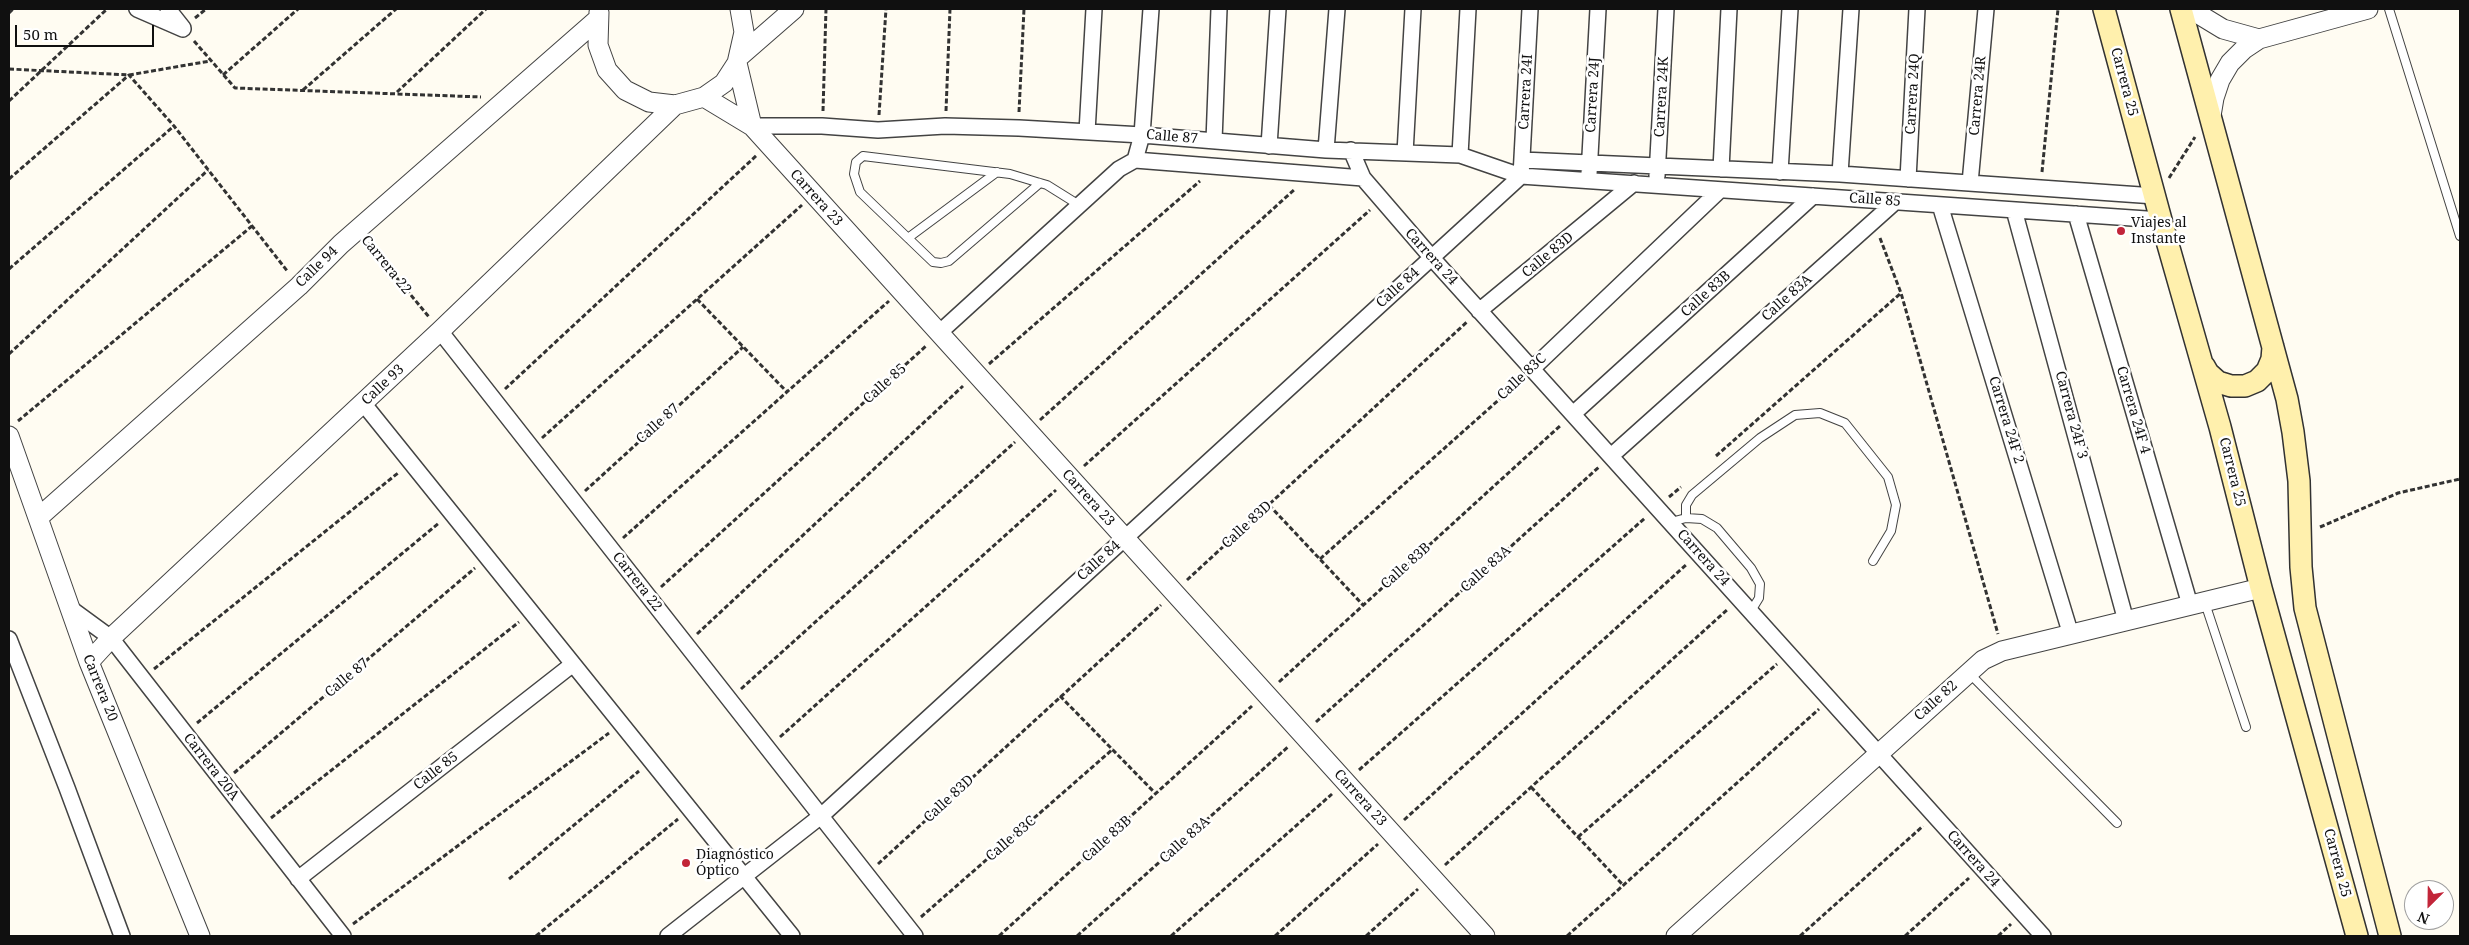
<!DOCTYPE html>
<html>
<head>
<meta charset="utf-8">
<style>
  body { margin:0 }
  #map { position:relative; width:2469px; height:945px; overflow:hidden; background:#fffcf2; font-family:"Noto Serif",serif }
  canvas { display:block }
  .frame { position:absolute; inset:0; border:10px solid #101010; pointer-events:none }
  .north { position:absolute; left:2404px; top:880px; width:50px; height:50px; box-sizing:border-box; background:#fff; border:1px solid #9f9f9f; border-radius:50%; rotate:203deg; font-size:14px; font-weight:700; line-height:20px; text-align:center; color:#101010 }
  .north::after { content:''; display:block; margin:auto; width:18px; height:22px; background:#c22539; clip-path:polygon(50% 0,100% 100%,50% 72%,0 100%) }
  .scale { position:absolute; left:15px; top:25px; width:139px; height:22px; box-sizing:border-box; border:2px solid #101010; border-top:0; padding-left:6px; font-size:15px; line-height:18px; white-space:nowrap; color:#101010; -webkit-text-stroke:4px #fff; paint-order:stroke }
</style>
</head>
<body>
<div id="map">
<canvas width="2469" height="945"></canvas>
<div class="frame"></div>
<div class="north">N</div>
<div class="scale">50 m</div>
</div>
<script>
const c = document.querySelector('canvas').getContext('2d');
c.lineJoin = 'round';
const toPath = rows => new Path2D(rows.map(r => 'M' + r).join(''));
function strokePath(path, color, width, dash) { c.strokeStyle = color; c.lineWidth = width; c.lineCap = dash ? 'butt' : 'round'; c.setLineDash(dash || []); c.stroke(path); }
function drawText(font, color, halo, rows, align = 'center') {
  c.font = font + ' "Noto Serif",serif'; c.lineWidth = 5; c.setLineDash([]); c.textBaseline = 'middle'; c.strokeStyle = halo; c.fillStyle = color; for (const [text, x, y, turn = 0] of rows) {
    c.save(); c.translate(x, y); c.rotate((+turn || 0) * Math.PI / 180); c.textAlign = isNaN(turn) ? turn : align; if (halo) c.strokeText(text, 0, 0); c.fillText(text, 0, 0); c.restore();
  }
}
const path = toPath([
  [9,13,13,9],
  [195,18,206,9],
  [194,41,235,88,481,97],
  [9,69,129,75,210,61],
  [223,75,298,9],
  [303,90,396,9],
  [397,92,486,9],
  [9,101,107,9],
  [823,111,826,9],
  [946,111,950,9],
  [1019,112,1024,9],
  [879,115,886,9],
  [2042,172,2058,9],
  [2169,178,2195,137],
  [9,179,129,75,174,126,288,272],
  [1880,238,1901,293,1998,634],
  [368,243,429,317],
  [9,269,174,126],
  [697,299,787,392],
  [9,354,208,170],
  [989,364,1200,181],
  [505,389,757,155],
  [1040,420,1295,189],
  [18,421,252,226],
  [542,438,802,205],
  [1716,456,1901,293],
  [1084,466,1370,210],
  [585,491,743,347],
  [1669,497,1681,487],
  [1269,505,1363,605],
  [2320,527,2398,493,2460,479],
  [623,538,889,301],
  [1320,559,1521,380],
  [1187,580,1468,321],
  [661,587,926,346],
  [697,634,963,386],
  [154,669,398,473],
  [1279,682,1561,425],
  [741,689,1015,442],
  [1060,696,1156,794],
  [1316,722,1599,467],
  [197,723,439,523],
  [780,737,1056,490],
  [1359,770,1645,518],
  [234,773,475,568],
  [1531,787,1623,885],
  [271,818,519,622],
  [1404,820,1687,564],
  [1578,837,1777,664],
  [878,864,1161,605],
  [1445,865,1728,609],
  [509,879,639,771],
  [921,917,1113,749],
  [353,924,609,733],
  [536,936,678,819],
  [999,936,1252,706],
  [1077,936,1289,746],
  [1171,936,1332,794],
  [1275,936,1378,844],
  [1366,936,1418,889],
  [1567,936,1819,709],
  [1800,936,1923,826],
  [1905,936,1969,878],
  [1998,936,2011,924]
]);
const service = toPath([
  [2389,9,2460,236],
  [1040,183,949,261,941,263,933,262,860,192,854,174,856,162,863,156,1010,174,1040,183,1047,185,1079,205],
  [908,238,997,172],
  [1686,518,1686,505,1692,495,1760,438,1795,415,1820,413,1845,423,1888,477,1896,505,1891,531,1873,561],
  [1671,522,1686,518,1702,519,1717,528,1751,568,1760,584,1759,598,1751,611],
  [2205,603,2246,727],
  [1969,673,2117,823]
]);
const minor = toPath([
  [137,9,183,29],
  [168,9,183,28],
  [752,126,822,126,878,130,945,126,1019,128,1142,135,1326,150,1460,155,1521,176,2161,220],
  [1087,132,1094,9],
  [1214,141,1219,9],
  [1269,146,1278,9],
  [1326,150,1337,9],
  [1351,150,1363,178,1432,258,2043,936],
  [1405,153,1413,9],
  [1460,155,1468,9],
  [1135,160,1142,135,1151,9],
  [1522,160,1840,174,2155,196],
  [1721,169,1729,9],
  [1780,172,1790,9],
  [1589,174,1598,9],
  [1840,174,1851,9],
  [1657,176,1666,9],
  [1908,179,1917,9],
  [1970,183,1986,9],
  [1940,205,2071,635],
  [2014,210,2126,621],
  [2076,214,2190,605],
  [1479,311,1634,183],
  [440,331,915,936],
  [939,333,1119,169,1135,160,1363,178],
  [1532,369,1720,190],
  [363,403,792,936],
  [1573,414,1813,196],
  [1611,456,1895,202],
  [70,608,111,638,343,936],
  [9,639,67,788,122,936],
  [298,879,573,664],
  [668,936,821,816,1521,176,1530,9]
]);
const tertiary = toPath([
  [2190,9,2223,29,2259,39],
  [599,12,598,45,607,70,625,90,649,102,675,105,704,97,724,83,737,63,744,32,740,9],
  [740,56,794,9],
  [737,63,752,126],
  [704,97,752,126,1485,936],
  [2211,116,2214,98,2220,80,2230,63,2244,49,2259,39,2368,9],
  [9,436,89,662,200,936],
  [38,518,299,286,341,244,598,19],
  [89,662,111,638,440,331,675,105],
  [1676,936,1983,660,2002,651,2261,588]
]);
const secondary = toPath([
  [2104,9,2161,220,2220,427,2261,588,2357,936],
  [2181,9,2287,399,2293,432,2299,481,2301,567,2305,608,2390,936],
  [2204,366,2208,373,2218,382,2231,386,2245,386,2257,381,2267,371,2272,359,2273,347]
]);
const markers = [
  [2121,231,5,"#c22539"],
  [686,863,5,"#c22539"]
];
const streetNames = [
  ["Carrera 25",2124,82,75],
  ["Carrera 24I",1526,92,-87],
  ["Carrera 24Q",1913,94,-87],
  ["Carrera 24J",1593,95,-87],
  ["Carrera 24R",1978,96,-85],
  ["Carrera 24K",1662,97,-87],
  ["Calle 87",1172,137,5],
  ["Carrera 23",816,198,48],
  ["Calle 85",1875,200,4],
  ["Calle 83D",1548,255,-40],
  ["Carrera 24",1431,257,48],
  ["Carrera 22",386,265,51],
  ["Calle 94",317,267,-44],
  ["Calle 84",1398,288,-42],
  ["Calle 83B",1706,294,-42],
  ["Calle 83A",1787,298,-42],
  ["Calle 83C",1522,377,-43],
  ["Calle 85",885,384,-42],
  ["Calle 93",383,385,-43],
  ["Carrera 24F 4",2133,410,74],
  ["Carrera 24F 3",2071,415,75],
  ["Carrera 24F 2",2006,420,73],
  ["Calle 87",658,424,-42],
  ["Carrera 25",2232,472,76],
  ["Carrera 23",1088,498,48],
  ["Calle 83D",1247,525,-43],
  ["Carrera 24",1703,558,48],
  ["Calle 84",1099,561,-42],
  ["Calle 83B",1406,566,-42],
  ["Calle 83A",1486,569,-42],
  ["Carrera 22",637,582,52],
  ["Calle 87",347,678,-40],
  ["Carrera 20",100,688,68],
  ["Calle 82",1936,701,-42],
  ["Carrera 20A",211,767,52],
  ["Calle 85",436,771,-38],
  ["Carrera 23",1360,798,48],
  ["Calle 83D",949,799,-43],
  ["Calle 83C",1011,839,-41],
  ["Calle 83B",1107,839,-42],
  ["Calle 83A",1185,840,-42],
  ["Carrera 24",1973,859,48],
  ["Carrera 25",2337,863,75]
];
const poiNames = [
  ["Viajes al",2131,223],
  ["Instante",2131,239],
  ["Diagnóstico",696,855],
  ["Óptico",696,871]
];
strokePath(service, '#434343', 10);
strokePath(minor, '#434343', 18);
strokePath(tertiary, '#434343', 21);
strokePath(secondary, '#323232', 24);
strokePath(path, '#323232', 3, [5, 2.5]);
strokePath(service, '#fff', 8);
strokePath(minor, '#fff', 15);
strokePath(tertiary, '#fff', 19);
strokePath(secondary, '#fff0ad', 21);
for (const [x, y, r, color] of markers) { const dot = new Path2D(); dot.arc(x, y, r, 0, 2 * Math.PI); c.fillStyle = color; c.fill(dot); strokePath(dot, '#fff', 2); }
drawText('14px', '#101010', '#fff', streetNames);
drawText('14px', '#101010', '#fff', poiNames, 'left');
</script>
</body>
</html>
